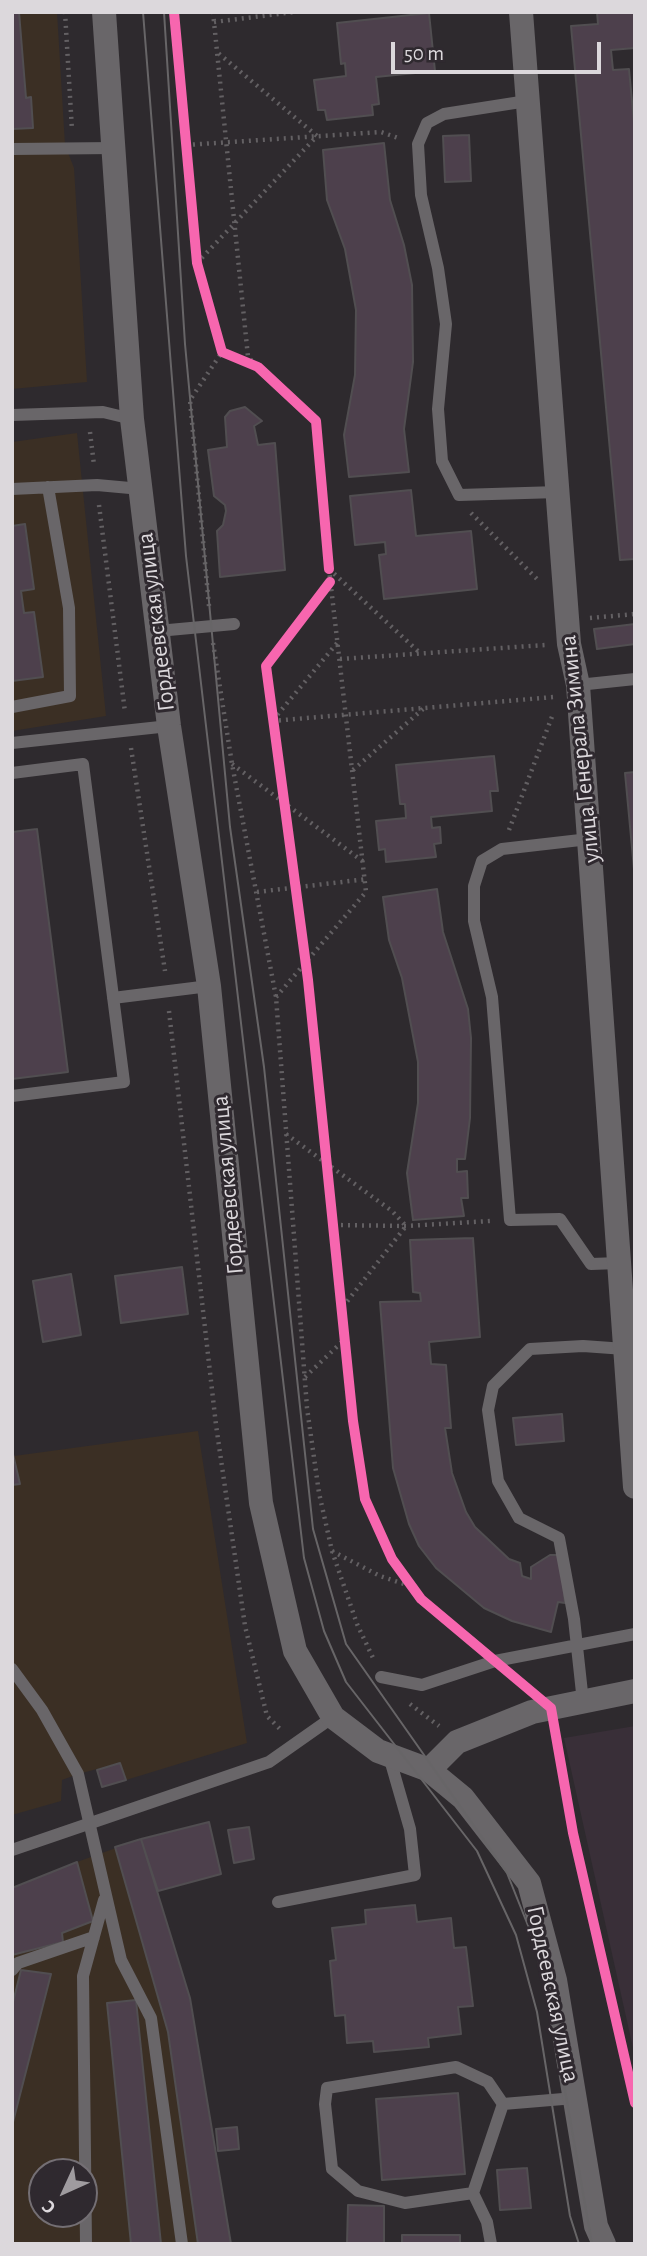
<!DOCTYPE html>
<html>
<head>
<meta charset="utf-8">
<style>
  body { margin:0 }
  #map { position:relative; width:647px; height:2256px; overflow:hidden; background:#2e2a2e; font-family:"Alegreya Sans",sans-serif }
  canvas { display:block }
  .frame { position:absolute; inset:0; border:14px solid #dcd8dc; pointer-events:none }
  .north { position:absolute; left:28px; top:2158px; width:70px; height:70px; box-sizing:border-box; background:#2f292f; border:2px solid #746f74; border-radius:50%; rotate:225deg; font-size:19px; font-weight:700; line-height:28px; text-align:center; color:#dcd8dc }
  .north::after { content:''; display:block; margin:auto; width:24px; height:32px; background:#9f9b9f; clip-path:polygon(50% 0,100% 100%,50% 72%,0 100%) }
  .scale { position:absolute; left:391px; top:42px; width:210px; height:32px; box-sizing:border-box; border:4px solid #dcd8dc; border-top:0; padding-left:9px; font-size:21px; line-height:24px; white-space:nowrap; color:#dcd8dc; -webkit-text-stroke:5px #2f292f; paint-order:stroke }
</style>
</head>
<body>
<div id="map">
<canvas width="647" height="2256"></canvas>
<div class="frame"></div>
<div class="north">С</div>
<div class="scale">50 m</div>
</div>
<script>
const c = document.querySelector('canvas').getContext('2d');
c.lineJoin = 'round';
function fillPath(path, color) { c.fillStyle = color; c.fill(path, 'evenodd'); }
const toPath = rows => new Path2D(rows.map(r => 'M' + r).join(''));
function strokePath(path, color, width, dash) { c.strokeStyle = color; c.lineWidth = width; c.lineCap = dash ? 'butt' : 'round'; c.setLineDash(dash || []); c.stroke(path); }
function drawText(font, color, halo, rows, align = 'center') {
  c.font = font + ' "Alegreya Sans",sans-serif'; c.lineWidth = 6; c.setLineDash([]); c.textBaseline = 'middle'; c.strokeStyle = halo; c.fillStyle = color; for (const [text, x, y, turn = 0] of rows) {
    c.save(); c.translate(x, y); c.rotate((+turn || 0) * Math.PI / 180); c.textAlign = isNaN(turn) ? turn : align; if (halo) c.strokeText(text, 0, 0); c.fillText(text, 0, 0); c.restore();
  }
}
const industrial = toPath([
  [12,12,57,12,65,145,74,168,87,382,12,389],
  [77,433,106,716,12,731,12,442],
  [198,1431,247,1743,126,1780,120,1763,78,1774,62,1780,61,1801,12,1815,12,1450,14,1456],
  [141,1839,190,1998,231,2244,12,2244,12,1955,63,1942,62,1933,93,1921,77,1862],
  [42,2172,84,2172,84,2214,42,2214]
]);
const built = toPath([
  [635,1726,635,2057,564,1738]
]);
const building = toPath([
  [12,12,19,12,26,98,31,97,33,128,12,129,12,12],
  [597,12,635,12,635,48,611,50,613,70,629,69,635,133,635,559,620,560,571,26,598,24,597,12],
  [429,13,435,71,376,77,379,104,372,105,373,115,327,120,325,110,318,110,314,80,346,76,345,63,341,64,337,23,429,13],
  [469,135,471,181,445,182,443,136,469,135],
  [384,143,390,200,404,245,412,285,413,362,404,429,409,472,349,477,344,435,355,375,356,310,345,249,327,200,323,150,384,143],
  [245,407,262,421,254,426,258,445,275,443,285,570,220,577,217,531,223,525,226,511,225,505,214,496,208,450,227,447,225,417,230,411,245,407],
  [411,490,416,536,471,531,477,589,384,599,379,555,386,554,385,542,355,545,350,496,411,490],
  [25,524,34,589,21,591,24,613,34,612,43,677,12,681,12,526,25,524],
  [635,624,635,644,597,649,594,629,635,624],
  [494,756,498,791,490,791,492,811,431,817,432,828,440,827,441,843,434,844,436,857,386,862,385,849,379,850,376,821,406,818,405,804,400,804,396,765,494,756],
  [635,772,635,880,625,773,635,772],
  [37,829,68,1072,12,1079,12,832,37,829],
  [437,889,443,932,468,1009,471,1038,470,1118,465,1159,457,1159,457,1172,467,1171,468,1198,461,1198,464,1216,413,1220,407,1173,418,1103,418,1062,402,978,389,940,383,897,437,889],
  [473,1238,480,1337,429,1342,431,1364,446,1365,451,1428,445,1428,452,1473,466,1512,475,1527,509,1559,520,1563,522,1576,531,1579,531,1567,550,1555,560,1555,565,1603,558,1602,551,1632,512,1621,484,1608,436,1568,419,1546,409,1524,393,1468,380,1302,421,1301,420,1293,413,1292,410,1240,473,1238],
  [182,1267,188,1314,121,1323,115,1276,182,1267],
  [71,1274,81,1335,43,1342,33,1281,71,1274],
  [562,1414,564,1441,516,1445,513,1418,562,1414],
  [12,1450,20,1484,12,1485,12,1450],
  [120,1763,126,1780,102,1787,97,1770,120,1763],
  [209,1822,221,1874,158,1891,141,1839,209,1822],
  [249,1827,254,1859,234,1863,228,1830,249,1827],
  [141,1839,190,1998,231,2244,198,2244,168,2032,115,1847,141,1839],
  [77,1862,93,1921,62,1933,63,1942,12,1955,12,1888,77,1862],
  [415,1905,417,1922,451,1918,454,1948,466,1947,473,2006,458,2007,461,2034,428,2038,429,2047,374,2052,373,2041,347,2043,345,2015,335,2016,330,1961,336,1960,332,1928,366,1924,365,1910,415,1905],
  [21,1970,51,1974,12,2126,12,2006,21,1970],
  [136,2000,161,2244,131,2244,107,2003,136,2000],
  [458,2093,465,2174,382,2180,376,2099,458,2093],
  [237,2127,239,2149,218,2151,216,2129,237,2127],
  [527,2168,531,2208,500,2210,497,2170,527,2168],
  [348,2205,384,2206,384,2244,347,2244,348,2205],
  [402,2235,460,2235,460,2244,402,2244,402,2235]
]);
const path = toPath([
  [65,12,72,130],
  [213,12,248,357,258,367],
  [214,22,294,12],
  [186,145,381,132,401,139],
  [197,263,317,136,218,53],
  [90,432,94,465],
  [99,505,125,712],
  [471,513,539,581],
  [329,569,420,653],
  [209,606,190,400,222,352],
  [590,618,635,614],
  [213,643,232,764,276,997,307,1408,319,1493,332,1551,357,1624,374,1660],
  [340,659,545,645],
  [273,720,338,642],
  [272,721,554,697],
  [131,748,165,971],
  [232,764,365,863],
  [353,770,423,709],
  [509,830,553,714],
  [257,892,367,879],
  [276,997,366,892,329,569],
  [169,1011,216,1425,245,1626,267,1716,282,1731],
  [286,1134,392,1211,406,1226,342,1308],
  [334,1225,406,1226,490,1221],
  [305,1377,345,1339],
  [332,1551,380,1576,413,1587],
  [410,1704,439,1726]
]);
const service = toPath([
  [527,101,444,114,427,123,418,144,421,195,438,268,446,324,438,409,442,461,459,495,558,492],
  [12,149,114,148],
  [12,415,103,412,132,419],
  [12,489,97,485,141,489],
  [158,631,234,624],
  [578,685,635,679],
  [12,707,70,696,69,608,48,487],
  [12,743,169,726],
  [12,773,83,764,124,1082,12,1096],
  [589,839,502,849,482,861,474,886,474,921,492,997,510,1220,560,1219,591,1264,619,1263],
  [113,998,209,986],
  [12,1669,42,1710,78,1774,121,1960,151,2018,182,2244],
  [381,1677,422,1685,495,1661,635,1634],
  [583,1702,574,1619,559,1538,519,1518,498,1481,488,1410,493,1386,530,1349,583,1346,625,1349],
  [12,1850,269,1762,333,1717],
  [278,1902,415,1875,410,1829,389,1756],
  [12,1970,18,1963,94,1937],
  [503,2104,473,2193,405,2203,358,2191,332,2169,325,2104,327,2088,456,2067,488,2082,503,2104,575,2098],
  [473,2193,487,2222,491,2244],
  [86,2244,83,1976,104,1900]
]);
const minor = toPath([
  [104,12,132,419,169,726,209,986,261,1503,295,1651,333,1717,378,1751,429,1770,463,1798,529,1883,555,1980,596,2226,604,2244],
  [521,12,569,644,578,685,635,1487],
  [429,1770,457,1742,532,1712,635,1691]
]);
const tram = toPath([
  [143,12,186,556,304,1558,324,1631,346,1682,477,1851,516,1935,537,2012,570,2216,579,2244],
  [164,12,185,344,230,827,264,1067,313,1529,346,1644,507,1873,531,1933,546,1982,592,2244]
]);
const cycleway = toPath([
  [174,12,197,263,222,352,258,367,316,421,329,569],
  [330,582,266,666,308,980,353,1421,365,1499,392,1559,421,1599,551,1708,573,1833,635,2103]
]);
const streetNames = [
  ["Гордеевская улица",156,622,-97],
  ["улица Генерала Зимина",580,749,-96],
  ["Гордеевская улица",228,1185,-95],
  ["Гордеевская улица",553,1994,78]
];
fillPath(industrial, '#3b2f24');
fillPath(built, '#392f38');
fillPath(building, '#4d404c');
strokePath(building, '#514e51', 2);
strokePath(path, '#636063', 4.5, [2, 5]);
strokePath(service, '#696669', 12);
strokePath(minor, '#696669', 24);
strokePath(tram, '#676567', 2);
strokePath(cycleway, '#f766af', 10);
drawText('24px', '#dcd8dc', '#2f292f', streetNames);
</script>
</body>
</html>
